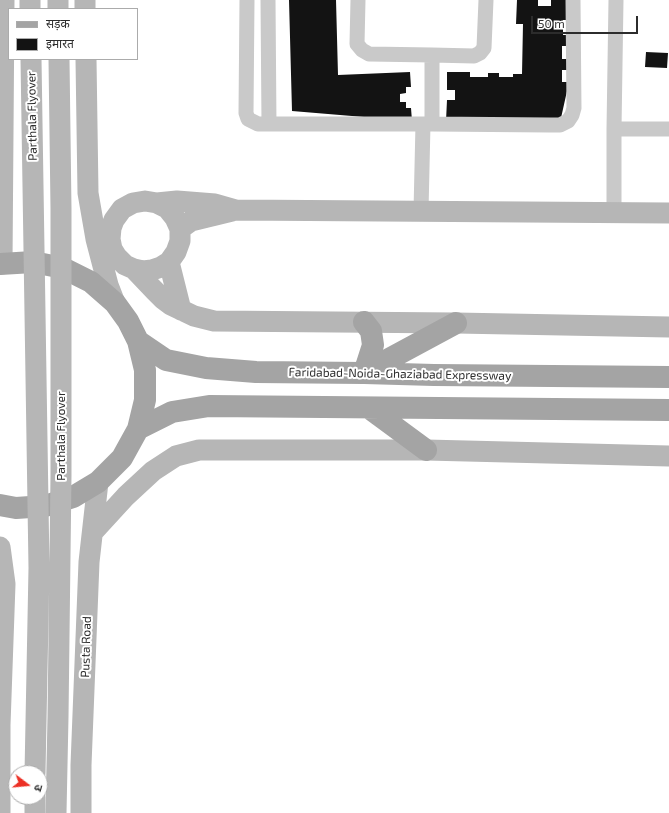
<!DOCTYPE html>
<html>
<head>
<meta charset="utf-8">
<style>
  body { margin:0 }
  #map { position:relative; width:669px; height:813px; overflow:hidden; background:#fff; font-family:"Exo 2","Noto Sans Devanagari",sans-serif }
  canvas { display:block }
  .legend { position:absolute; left:8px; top:8px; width:130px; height:52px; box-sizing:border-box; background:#fff; border:1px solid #ababab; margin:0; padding:5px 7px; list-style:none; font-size:12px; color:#2c2c2c }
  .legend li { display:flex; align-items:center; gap:8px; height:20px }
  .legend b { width:20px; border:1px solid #ababab }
  .north { position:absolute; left:8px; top:765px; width:40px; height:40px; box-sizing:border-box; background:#fff; border:1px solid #ababab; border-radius:50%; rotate:106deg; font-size:11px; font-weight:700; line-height:16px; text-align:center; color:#2c2c2c }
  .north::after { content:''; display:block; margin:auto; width:14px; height:18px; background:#ec3025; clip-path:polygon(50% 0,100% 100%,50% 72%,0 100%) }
  .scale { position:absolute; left:531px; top:16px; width:107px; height:18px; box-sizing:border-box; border:2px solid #2c2c2c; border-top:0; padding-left:5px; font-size:12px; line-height:14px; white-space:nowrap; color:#2c2c2c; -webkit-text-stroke:3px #fff; paint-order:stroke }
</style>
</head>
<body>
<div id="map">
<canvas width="669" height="813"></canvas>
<ul class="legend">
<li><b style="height:5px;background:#a4a4a4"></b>सड़क</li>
<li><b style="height:11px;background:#131313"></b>इमारत</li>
</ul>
<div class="north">उ</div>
<div class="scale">50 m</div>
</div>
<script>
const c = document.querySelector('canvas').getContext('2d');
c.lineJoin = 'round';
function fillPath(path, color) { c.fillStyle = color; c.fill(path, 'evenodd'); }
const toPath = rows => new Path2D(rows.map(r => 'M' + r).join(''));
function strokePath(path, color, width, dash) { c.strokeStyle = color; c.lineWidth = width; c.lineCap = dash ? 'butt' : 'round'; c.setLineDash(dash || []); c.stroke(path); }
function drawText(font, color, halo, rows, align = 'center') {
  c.font = font + ' "Exo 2",sans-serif'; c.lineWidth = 4; c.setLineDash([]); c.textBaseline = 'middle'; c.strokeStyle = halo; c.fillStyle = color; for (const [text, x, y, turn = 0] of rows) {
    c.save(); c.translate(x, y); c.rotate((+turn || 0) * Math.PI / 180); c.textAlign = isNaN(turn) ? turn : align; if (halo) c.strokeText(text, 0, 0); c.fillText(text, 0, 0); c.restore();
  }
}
const building = toPath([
  [289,0,336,0,338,75,410,72,411,87,406,87,406,93,400,94,400,102,406,102,406,108,411,108,412,121,292,111],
  [517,0,538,0,538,6,551,6,551,0,571,0,570,20,563,20,563,35,570,35,570,46,562,46,562,59,569,59,569,70,562,70,562,82,569,82,561,118,446,121,447,100,455,100,455,90,447,90,447,72,470,72,470,77,488,77,488,73,499,73,499,77,513,77,513,74,522,74,523,24,516,24],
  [646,52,668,53,667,68,645,67]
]);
const street = toPath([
  [247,0,246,113,248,119,258,124,432,124,550,125,560,125,568,121,572,115,574,108,573,0],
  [268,0,269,124],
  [358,0,357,44,362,50,369,54,432,55,474,56,480,53,484,48,486,0],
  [432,124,432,55],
  [614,129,669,129],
  [421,211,423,124],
  [614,213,614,129,616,0]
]);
const secondary = toPath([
  [30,0,30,9],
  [58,0,58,9],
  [85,0,85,9],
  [86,59,88,193,96,239,108,285,115,303],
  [157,203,167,208,175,218,180,229,180,241,176,252,169,262,161,267,152,270,143,271,134,269,125,265,117,257,112,249,110,239,111,228,114,220,122,209,133,203,145,201,157,203,177,201,215,204,236,210,669,213],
  [180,229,191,221,232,211],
  [169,262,181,310],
  [2,264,4,0],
  [134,269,154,290,163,299,171,305,194,316,214,321,456,323,669,327],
  [93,532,126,496,153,471,176,456,199,450,426,450,669,456],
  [0,547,5,584,0,725,0,813],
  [35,813,35,797],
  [81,813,81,765,89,562,98,482]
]);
const primary = toPath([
  [0,264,33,262,63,268,91,282,115,303,128,321,138,341,145,370,145,400,138,429,122,458,98,482,73,497,45,506,16,508,0,505],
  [138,341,166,360,206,368,256,372,364,373,434,375,669,377],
  [365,372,456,323],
  [364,373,373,345,371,331,364,322],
  [369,408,426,450],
  [138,429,172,412,209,406,669,410]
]);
const secondaryBridge = toPath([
  [31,59,39,568,35,773],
  [56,813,58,717,61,475,61,209,59,59]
]);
const streetNames = [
  ["Parthala Flyover",32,116,-91],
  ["Faridabad-Noida-Ghaziabad Expressway",400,374,1],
  ["Parthala Flyover",61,436,-90],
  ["Pusta Road",86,647,-88]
];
fillPath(building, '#131313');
strokePath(street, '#c9c9c9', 15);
strokePath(secondary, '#b6b6b6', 21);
strokePath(primary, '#a4a4a4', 22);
strokePath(secondaryBridge, '#b6b6b6', 21);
drawText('12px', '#2c2c2c', '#fff', streetNames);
</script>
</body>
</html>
